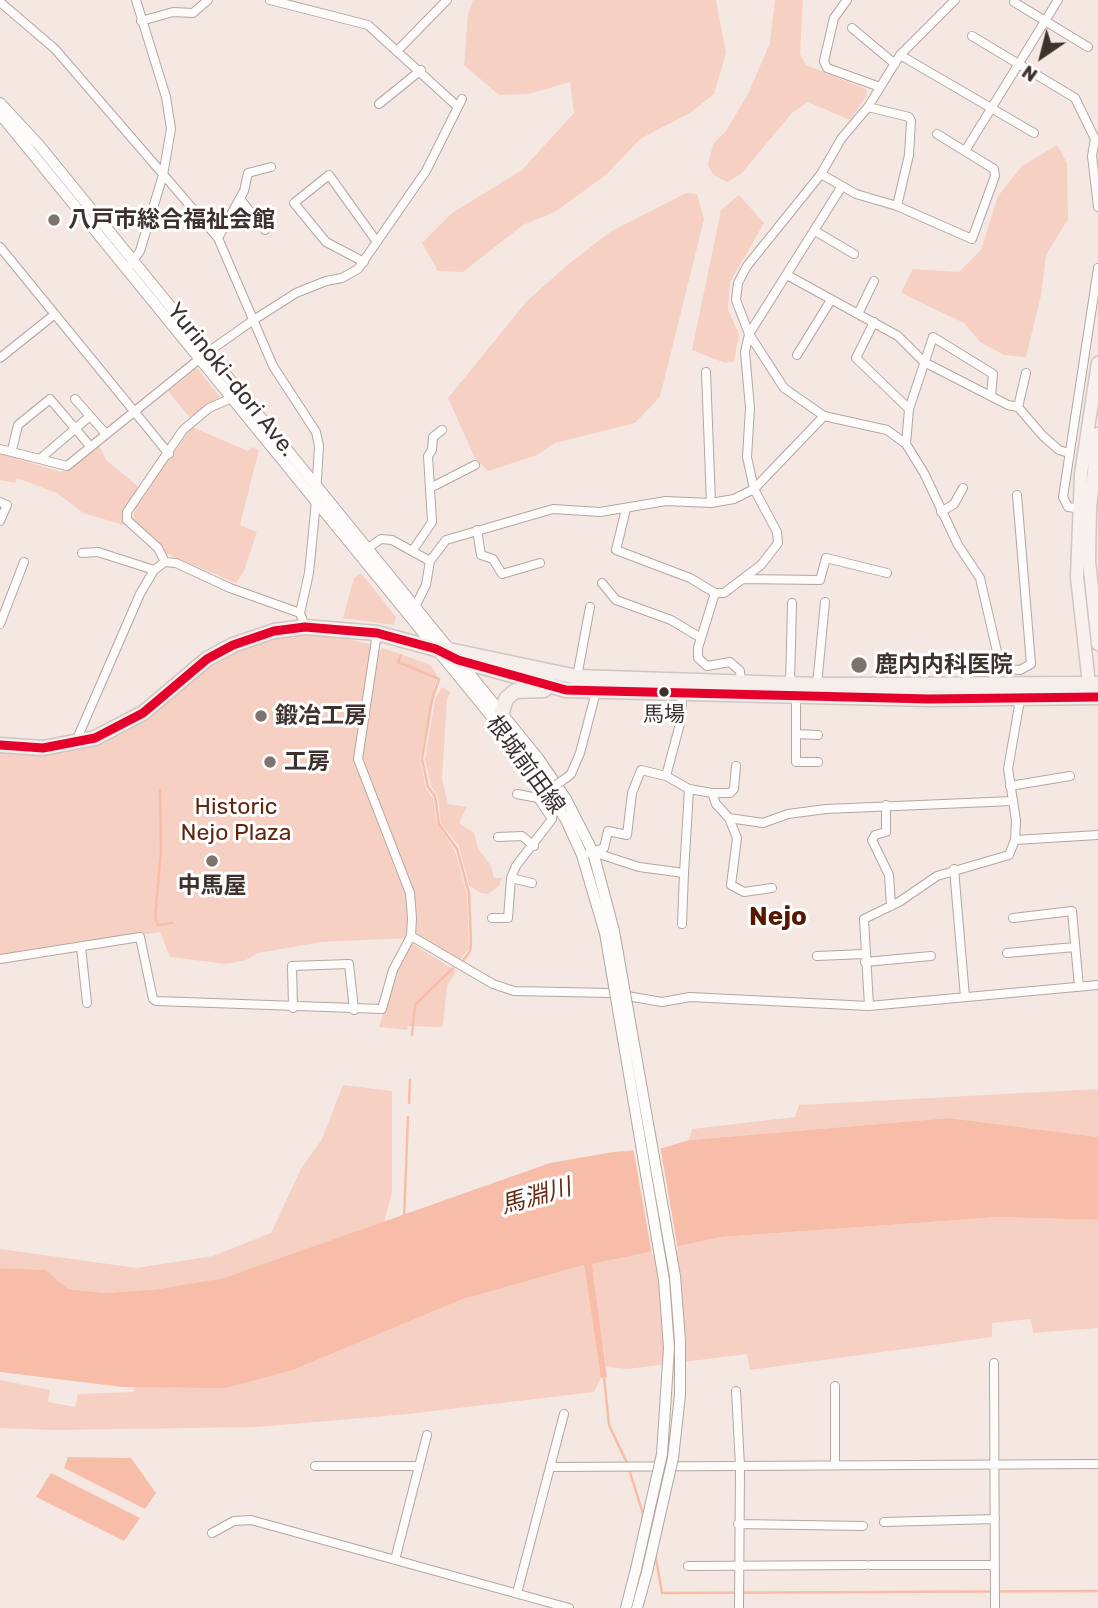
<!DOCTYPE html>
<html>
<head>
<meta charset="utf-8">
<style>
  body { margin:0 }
  #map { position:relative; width:1098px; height:1608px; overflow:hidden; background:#f5e8e3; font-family:Rubik,sans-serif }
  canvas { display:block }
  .north { position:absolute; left:1007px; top:21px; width:70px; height:70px; -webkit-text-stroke:5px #fff; paint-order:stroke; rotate:215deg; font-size:19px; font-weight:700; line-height:28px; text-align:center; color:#3e322e }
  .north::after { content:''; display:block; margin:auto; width:24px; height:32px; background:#3e322e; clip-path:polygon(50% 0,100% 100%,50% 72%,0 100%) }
</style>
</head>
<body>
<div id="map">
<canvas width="1098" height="1608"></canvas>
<div class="north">N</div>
</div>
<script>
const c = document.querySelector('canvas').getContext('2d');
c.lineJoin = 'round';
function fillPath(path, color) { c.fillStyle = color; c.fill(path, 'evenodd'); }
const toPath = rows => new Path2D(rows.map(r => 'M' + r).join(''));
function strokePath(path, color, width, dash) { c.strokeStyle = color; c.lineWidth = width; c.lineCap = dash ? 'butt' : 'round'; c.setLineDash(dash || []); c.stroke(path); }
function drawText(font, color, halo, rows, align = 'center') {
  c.font = font + ' Rubik,"Noto Sans JP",sans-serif'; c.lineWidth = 6; c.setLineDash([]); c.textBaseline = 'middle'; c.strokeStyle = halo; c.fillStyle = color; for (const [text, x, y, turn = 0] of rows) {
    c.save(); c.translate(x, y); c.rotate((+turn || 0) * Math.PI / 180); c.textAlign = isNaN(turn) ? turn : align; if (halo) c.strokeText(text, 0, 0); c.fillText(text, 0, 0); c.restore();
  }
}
const green = toPath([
  [473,0,716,0,726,53,714,94,690,113,640,139,607,174,555,212,523,225,463,272,438,271,422,243,452,213,522,170,574,113,570,82,529,94,499,95,464,65,468,15],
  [775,0,803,0,800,54,806,65,866,89,867,95,850,120,808,102,792,113,741,174,727,182,713,175,708,165,713,144,726,131,748,94,770,43],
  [1057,145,1067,163,1068,219,1046,255,1041,295,1026,357,1004,355,980,342,964,323,901,293,913,269,959,272,981,250,998,196,1022,166],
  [686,193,697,194,704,219,660,397,635,423,555,443,537,455,488,471,475,458,448,398,527,301,565,267,610,232],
  [739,195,764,223,730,282,728,309,739,335,734,361,725,363,692,350,721,210],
  [197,368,220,397,191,419,168,391],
  [192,427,248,451,253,447,259,450,240,525,257,532,244,571,236,583,165,553,133,521,135,507],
  [99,445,106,460,140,488,124,519,127,526,83,513,57,493,17,478,15,483,0,480,0,454,61,472,72,467],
  [361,573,396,617,394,625,343,618,354,578],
  [322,633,374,645,356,747,408,894,407,938,321,942,258,953,246,960,227,964,170,957,160,932,0,957,0,751,42,754,133,726,156,712,194,675,230,652,274,637],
  [383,648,431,665,437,675,420,759,426,789,433,798,437,823,455,851,467,894,469,948,460,960,431,946,416,933,413,901,361,757,378,652],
  [442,687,451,692,447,699,442,779,448,804,467,807,459,823,474,833,478,848,491,866,494,878,502,878,499,886,488,894,480,893,469,885,459,846,441,824,438,796,432,788,425,760,435,699],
  [413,944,456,971,447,986,443,1024,441,1027,408,1026,407,1030,379,1027,396,970,409,945],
  [343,1085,392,1091,392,1192,384,1223,225,1278,158,1289,106,1293,68,1289,46,1270,0,1268,0,1249,137,1268,213,1256,271,1233,301,1169,322,1139],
  [1098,1089,1098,1137,949,1118,689,1140,692,1129,795,1117,799,1105],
  [999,1217,1098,1220,1098,1328,1033,1333,1031,1319,992,1323,992,1337,750,1370,747,1354,628,1369,606,1367,592,1264,722,1237],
  [584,1265,601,1378,594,1392,408,1414,257,1427,54,1430,0,1428,0,1380,50,1390,48,1402,75,1407,78,1394,133,1392,135,1387,226,1387,293,1370,463,1299]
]);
const water = toPath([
  [949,1118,1098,1137,1098,1220,999,1217,722,1237,592,1264,607,1377,601,1378,584,1265,463,1299,293,1370,226,1388,123,1387,0,1372,0,1268,46,1270,68,1289,106,1293,158,1289,224,1278,550,1163,613,1152,663,1148,689,1140],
  [68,1457,131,1458,156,1493,145,1509,64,1468],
  [51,1473,140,1518,124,1541,36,1497]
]);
const pier = toPath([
  [660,1145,678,1250,652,1255,633,1147]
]);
const stream = toPath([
  [401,655,398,662,439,679,432,700,422,759,428,787,435,796,439,824,457,849,469,893,471,944,470,951,463,961],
  [160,790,161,851,155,918,158,925,172,923],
  [412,1035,415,1005,453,968],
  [409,1103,410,1080],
  [404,1218,408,1117],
  [604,1377,609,1425,627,1463],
  [629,1469,644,1517],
  [655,1553,662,1593,1098,1591]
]);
const minor = toPath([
  [270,0,368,25,458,107],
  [847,0,834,18,824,61,827,68,880,87],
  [0,2,55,49,218,238,273,366,316,432,319,446,315,512,309,573,300,613,305,627],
  [1014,2,1088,47],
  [141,21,173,12,193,13,208,0],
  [852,28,895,64],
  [972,36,1075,98,1095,139,1092,156,1098,207],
  [398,50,447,0],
  [900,55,1034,133],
  [379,104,421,70],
  [868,107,909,117,911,121,909,155,897,206],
  [965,151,1058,0],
  [821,174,856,194,897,206,972,239,995,176,994,169,937,134],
  [842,186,749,334,784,388,824,416,887,430,906,444,924,473,958,545,980,578,1001,669],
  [240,199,265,230],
  [815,231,854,254],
  [218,238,244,191,248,173,271,167],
  [0,247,169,454],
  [364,262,326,242,294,203,329,175,377,242],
  [128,268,140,251,163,175,171,129,166,97,136,0],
  [787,275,898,336,924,362,1008,405,1018,407,1026,373],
  [858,314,874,281],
  [874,322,856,358,909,409],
  [797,355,831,300],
  [0,358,55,314],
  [706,372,711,503],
  [75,399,90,416],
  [1018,407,1043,436,1059,450,1069,453],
  [906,444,909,409,933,337,993,374,991,396],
  [0,449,67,466,208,352,252,321,296,293,326,281,342,278,358,269,426,171,462,99],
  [12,450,18,425,50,399,90,446],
  [41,458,90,416,106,434],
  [430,488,475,465],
  [0,502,7,505,0,521],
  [626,509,616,550,690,578,715,593,724,593,761,565,778,543,777,532,754,489,747,457,750,408,745,352,749,334,736,300,738,283,747,266,821,174,841,139,868,107,900,55,955,0],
  [1083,509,1068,507,1063,497,1098,268],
  [941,512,954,504,963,488],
  [477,530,481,555,493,559,502,574,540,563],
  [368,548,381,539,392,540,430,561],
  [413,550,432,522,428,456,432,450,433,437,442,430],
  [82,553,98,552,154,570],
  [165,562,158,548,127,520,127,512,183,430,209,408,232,398],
  [743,579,820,580,826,558,887,573],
  [602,583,616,600,671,620,701,638],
  [715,593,698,648,698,658,707,666,730,662,740,671,741,685],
  [416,605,426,585,430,561,446,540,553,509,600,512,666,501,711,503,734,499,754,489,824,416],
  [0,624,24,562],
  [577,677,590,607],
  [790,684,792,603],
  [817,685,825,602],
  [965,685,966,673,973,666,1020,670,1031,664,1017,495],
  [796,696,796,762,818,762],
  [796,734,818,735],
  [76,741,140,594,154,570,165,562,176,563,230,588,300,613],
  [666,776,689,789,712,793,716,804,729,818,737,838,731,885,744,892,772,888],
  [566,778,571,774,580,753,596,692],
  [1010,786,1070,776],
  [712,793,730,793,734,789,736,766],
  [517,794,538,798],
  [886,805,886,832,875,835,872,840,889,875,891,906],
  [729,818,763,823,788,814,826,809,1013,801],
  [498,837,522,836,534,846],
  [1015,840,1098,835],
  [593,852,639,867,684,873,689,789],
  [589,853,604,848,608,831,627,835,632,793,641,770,666,776,681,720,682,694],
  [954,869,965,997],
  [511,878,532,883],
  [492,918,508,918,511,878,516,866,552,819,538,798,540,796],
  [1013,918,1072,911,1079,987],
  [682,924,684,873],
  [411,936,493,984,514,991,610,993,662,1002,690,997,869,1006,1098,985],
  [81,947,87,1003],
  [1007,953,1075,947],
  [817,956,865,954],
  [0,959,140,937,153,999,156,1001,382,1009,393,970,411,936,412,918,410,893,358,759,377,633],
  [865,962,931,956],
  [869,1006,864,919,899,902,937,876,1009,855,1015,840,1016,820,1008,769,1020,700],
  [293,1008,292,966,349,964,354,1010],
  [994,1363,995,1608],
  [736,1391,740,1466,739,1608],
  [835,1465,835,1386],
  [315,1466,419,1466],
  [551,1467,1098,1464],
  [884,1522,995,1519],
  [738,1524,863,1526],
  [212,1533,234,1521,251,1520,569,1608],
  [395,1560,427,1435],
  [870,1565,994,1565],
  [688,1566,865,1565],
  [517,1593,564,1414]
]);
const tertiary = toPath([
  [0,103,39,145,538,758,566,799,593,852,614,931],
  [0,114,531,765,566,820,582,855,605,933],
  [626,1608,636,1569],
  [637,1608,647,1572]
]);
const primary = toPath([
  [1098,434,1090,509,1089,561,1098,644],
  [1090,693,1077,577,1081,474,1098,363]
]);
const trunk = toPath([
  [444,649,577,677,817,685,1098,684],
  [502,712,506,699,515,691,544,690],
  [0,745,43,748,95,738,143,713,207,659,233,645,274,631,305,627,377,633,436,649,458,660,566,690,929,699,1098,697]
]);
const minorBridge = toPath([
  [540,796,566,778]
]);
const tertiaryBridge = toPath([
  [614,931,675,1276,680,1341,680,1395,673,1458,647,1572],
  [605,933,664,1280,669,1348,662,1454,636,1569]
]);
const bus1 = toPath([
  [0,745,43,748,95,738,143,713,207,659,233,645,274,631,305,627,377,633,436,649,458,660,566,690,929,699,1098,697]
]);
const markers = [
  [54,220,7,"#7e726d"],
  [859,665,9,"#7e726d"],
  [664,692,6,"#3e322e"],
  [261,716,7,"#7e726d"],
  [270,762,7,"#7e726d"],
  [212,861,7,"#7e726d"]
];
const busNames = [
  ["馬場",664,715]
];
const poiNames = [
  ["八戸市総合福祉会館",68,220],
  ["鹿内内科医院",875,665],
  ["鍛冶工房",275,716],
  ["工房",284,762],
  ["中馬屋",212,886,"center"]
];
const streetNames = [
  ["Yurinoki-dori Ave.",231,380,51],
  ["根城前田線",525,765,54]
];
const parkNames = [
  ["Historic",236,807],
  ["Nejo Plaza",236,833]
];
const waterNames = [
  ["馬淵川",536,1197,-16]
];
const quarterNames = [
  ["Nejo",778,917]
];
fillPath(green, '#f6d0c3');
fillPath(water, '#f8bda8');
fillPath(pier, '#f5e8e3');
strokePath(stream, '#f8bda8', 2.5);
strokePath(minor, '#b2a7a3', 10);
strokePath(tertiary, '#b2a7a3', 12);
strokePath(primary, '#cdc6c3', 15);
strokePath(trunk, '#cdc6c3', 17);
strokePath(minor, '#fefcfb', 8);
strokePath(tertiary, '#fefcfb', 10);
strokePath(primary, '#f8f1ee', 12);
strokePath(trunk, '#f6eeea', 14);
strokePath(minorBridge, '#b2a7a3', 10, []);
strokePath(tertiaryBridge, '#b2a7a3', 12, []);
strokePath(minorBridge, '#fefcfb', 8);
strokePath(tertiaryBridge, '#fefcfb', 10);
strokePath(bus1, '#e4002b', 9);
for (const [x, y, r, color] of markers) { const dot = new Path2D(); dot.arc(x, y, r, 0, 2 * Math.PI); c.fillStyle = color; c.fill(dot); strokePath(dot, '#fff', 2.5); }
drawText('21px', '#3e322e', '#fff', busNames);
drawText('bold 23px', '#3e322e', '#fff', poiNames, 'left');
drawText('23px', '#3e322e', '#fff', streetNames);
drawText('23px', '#62270e', '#fff', parkNames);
drawText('italic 24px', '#672b13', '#fff', waterNames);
drawText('bold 26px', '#571800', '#fff', quarterNames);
</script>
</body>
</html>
